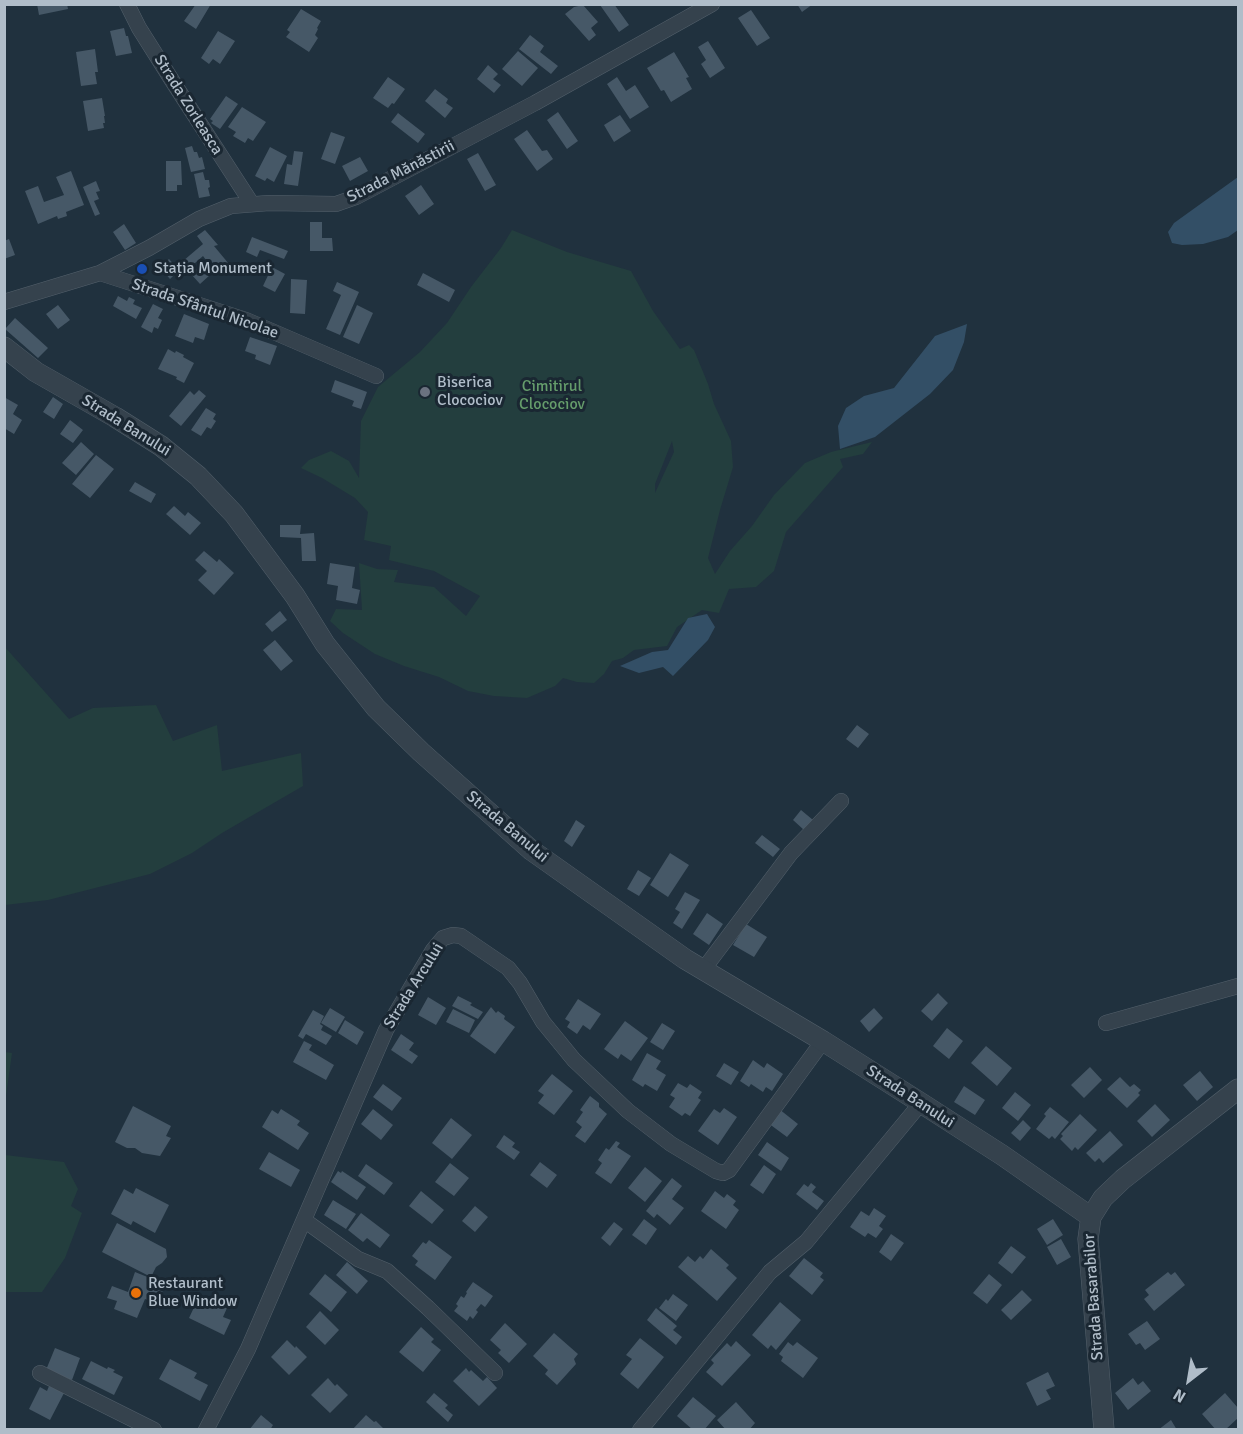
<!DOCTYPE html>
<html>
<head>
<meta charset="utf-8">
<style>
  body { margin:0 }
  #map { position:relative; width:1243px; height:1434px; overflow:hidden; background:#20313e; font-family:Signika,sans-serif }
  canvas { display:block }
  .frame { position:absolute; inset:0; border:6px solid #b0bdc9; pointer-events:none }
  .north { position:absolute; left:1159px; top:1350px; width:60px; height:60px; -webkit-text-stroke:4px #1a2732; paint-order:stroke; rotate:211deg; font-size:16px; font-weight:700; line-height:24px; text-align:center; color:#b0bdc9 }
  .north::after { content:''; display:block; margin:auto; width:21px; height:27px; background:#b0bdc9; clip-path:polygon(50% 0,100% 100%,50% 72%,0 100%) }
</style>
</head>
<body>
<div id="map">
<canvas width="1243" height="1434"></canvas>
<div class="frame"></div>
<div class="north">N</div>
</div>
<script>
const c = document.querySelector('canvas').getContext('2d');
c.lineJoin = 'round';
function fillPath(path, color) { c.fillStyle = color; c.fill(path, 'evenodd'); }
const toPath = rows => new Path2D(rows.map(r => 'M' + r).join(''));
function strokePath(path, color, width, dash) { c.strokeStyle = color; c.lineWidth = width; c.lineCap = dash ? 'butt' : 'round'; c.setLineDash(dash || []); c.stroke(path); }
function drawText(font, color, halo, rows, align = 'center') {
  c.font = font + ' Signika,sans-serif'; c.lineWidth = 6; c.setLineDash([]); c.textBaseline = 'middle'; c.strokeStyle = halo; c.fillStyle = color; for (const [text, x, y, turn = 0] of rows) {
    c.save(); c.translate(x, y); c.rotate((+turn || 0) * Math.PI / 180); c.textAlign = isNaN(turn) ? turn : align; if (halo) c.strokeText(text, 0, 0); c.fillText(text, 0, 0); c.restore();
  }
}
const green = toPath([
  [512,230,567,252,631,271,653,311,680,349,689,345,694,350,708,384,714,404,731,441,733,467,720,510,708,558,715,574,730,551,752,526,774,495,805,463,831,452,872,442,863,454,840,459,843,467,786,532,774,571,756,587,729,589,719,613,702,610,677,627,667,646,634,650,623,658,612,661,604,674,594,683,577,682,563,678,555,686,527,698,494,696,468,691,439,677,404,666,375,654,343,633,330,621,336,609,362,610,359,563,377,569,398,570,394,582,434,587,466,616,480,596,434,571,389,560,391,546,364,540,368,512,355,498,322,478,301,468,309,460,331,451,349,461,359,478,361,421,378,387,420,352,447,323,471,287,501,248],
  [672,441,674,452,655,493,655,484],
  [4,646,69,719,93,708,156,705,173,741,217,725,222,771,301,753,303,786,222,833,192,853,150,874,48,900,5,905],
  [5,1052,12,1053,5,1103,4,1052],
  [5,1155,64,1162,78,1189,71,1206,82,1213,65,1258,42,1292,5,1292]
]);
const water = toPath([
  [1238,177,1238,230,1228,237,1203,244,1182,245,1172,243,1168,232,1174,223],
  [967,324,964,342,953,370,930,394,875,437,840,449,838,426,846,408,864,396,894,388,935,336],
  [707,614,715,627,708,640,673,676,663,667,639,673,620,666,652,652,668,650,688,618]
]);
const building = toPath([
  [37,4,67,4,68,9,39,15],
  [196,4,211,4,196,29,184,21],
  [601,4,614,4,629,25,619,32,600,5],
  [797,4,813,4,802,12],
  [583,5,598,22,591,28,596,35,589,41,565,14,574,7],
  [301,9,321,21,317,28,318,29,315,35,318,38,309,52,286,37,290,32,287,30],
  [751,10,770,38,757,46,738,18],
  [124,28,126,36,128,36,132,53,116,56,110,31],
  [218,31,235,41,220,64,213,59,209,64,201,58],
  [530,35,544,46,540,52,558,66,551,74,519,49],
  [708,41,725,68,710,78,701,64,706,60,698,47],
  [95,49,98,72,95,72,97,84,81,86,76,52],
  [518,51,538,68,522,86,502,69],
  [674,52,689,77,686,78,692,89,671,102,664,90,661,91,647,68],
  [488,65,498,74,493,79,501,85,494,93,477,79],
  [388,77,405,89,394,104,392,103,388,108,373,98],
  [617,77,626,91,635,85,649,107,630,119,607,84],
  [435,89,448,99,446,103,453,108,445,118,425,101],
  [226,96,238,104,220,129,211,123,213,121,210,119],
  [102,98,105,116,104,116,105,123,103,123,104,128,88,131,83,101],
  [242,107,266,122,253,141,248,138,245,143,233,136,236,132,228,127],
  [558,112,578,141,567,149,547,120],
  [398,113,425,134,418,143,391,122],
  [620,115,631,131,614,142,604,125],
  [527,130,542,151,547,150,553,159,537,171,514,139],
  [331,132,345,137,335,164,321,159],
  [192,146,194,152,197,152,199,158,202,157,205,169,191,172,185,148],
  [270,147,287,156,274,182,267,178,265,181,255,176],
  [294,151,303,152,298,186,284,184,287,164,292,165],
  [478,153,496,185,485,191,467,159],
  [360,157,368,171,350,181,342,166],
  [166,161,181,161,182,185,177,185,177,191,166,191],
  [71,171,84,205,66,212,67,216,58,219,57,216,38,224,25,191,38,186,44,202,64,195,56,177],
  [203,172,205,180,209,180,210,187,208,188,210,196,199,198,194,174],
  [96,181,100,191,96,192,99,199,94,201,100,214,95,216,83,187],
  [421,185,434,204,419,215,405,196],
  [310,222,322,222,322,238,332,238,333,251,310,251],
  [124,224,136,243,125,250,113,232],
  [205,230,218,245,214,246,229,264,223,269,216,262,206,270,210,275,200,284,191,274,206,260,203,256,179,277,176,273,170,279,160,267,169,259,176,267,203,244,197,236],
  [252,237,288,251,284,259,260,250,257,257,246,252],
  [9,239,15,255,4,259,4,241],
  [272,267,285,274,275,292,263,286],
  [423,273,455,290,449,302,417,285],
  [291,279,307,280,305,314,290,313],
  [337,282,359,292,340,335,326,329,341,295,333,291],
  [118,296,127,301,129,297,135,300,133,304,142,308,136,319,113,306],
  [153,304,163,309,158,318,162,320,158,329,154,327,152,333,141,327],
  [58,305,70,320,58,329,46,314],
  [357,305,373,313,359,344,343,337],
  [184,314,209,324,204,340,195,337,193,343,175,336],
  [15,318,48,348,38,358,5,329],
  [250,337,277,346,270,365,255,359,256,355,245,351],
  [168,349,175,353,176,351,184,355,183,357,194,363,184,383,176,379,177,377,158,369],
  [335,380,367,392,361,409,352,406,354,401,331,392],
  [199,390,206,396,181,426,169,416,190,391,194,395],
  [4,397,18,405,13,414,22,420,14,434,4,428],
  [53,397,63,404,54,419,43,412],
  [206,408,216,414,213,419,216,421,211,429,207,427,201,436,191,430],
  [70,420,83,430,73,443,60,434],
  [81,442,94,454,76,475,62,463],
  [96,455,114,469,90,498,72,484],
  [135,482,156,494,151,503,129,491],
  [174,506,185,516,188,512,201,523,190,535,166,514],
  [280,525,301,525,300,534,314,533,316,561,302,561,301,538,280,537],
  [204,551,217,562,219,559,234,573,214,595,198,580,207,571,195,560],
  [330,563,355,567,352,588,360,590,357,604,336,600,338,586,327,584],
  [280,611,287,620,272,632,265,624],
  [275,640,293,661,281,671,263,650],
  [857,725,869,734,858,748,846,739],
  [801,810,813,820,804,830,793,820],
  [576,820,585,826,572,847,564,841],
  [762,835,780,849,773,857,755,843],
  [670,853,689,865,668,897,650,885],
  [638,870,651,878,639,896,627,889],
  [685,892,700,900,682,929,673,923,680,912,675,909],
  [707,913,723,924,709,945,693,934],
  [746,924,767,937,754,957,733,945],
  [938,993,948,1003,932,1021,921,1011],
  [458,996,472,1003,470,1005,483,1012,478,1019,452,1006],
  [428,997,446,1008,436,1025,418,1015],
  [578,999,601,1014,590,1030,583,1025,577,1034,567,1027,570,1022,565,1019],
  [491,1007,496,1013,498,1011,505,1016,504,1019,515,1027,495,1054,470,1036],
  [330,1008,345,1017,336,1032,321,1023],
  [874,1008,883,1018,869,1032,860,1021],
  [453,1009,475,1020,469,1033,446,1022],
  [313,1010,324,1016,320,1024,323,1026,321,1030,332,1036,326,1045,306,1034,303,1039,298,1036],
  [345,1020,364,1032,357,1045,338,1033],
  [625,1021,648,1038,631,1061,621,1054,618,1059,604,1049],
  [662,1023,675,1031,663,1050,650,1042],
  [947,1028,963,1041,949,1059,933,1046],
  [401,1034,414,1043,409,1050,418,1056,412,1064,391,1050],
  [304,1041,312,1045,309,1050,334,1065,326,1080,293,1062],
  [986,1046,1012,1068,997,1086,971,1063],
  [647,1053,661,1061,656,1069,666,1075,657,1091,645,1084,643,1087,632,1080],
  [753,1060,764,1068,767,1063,783,1074,772,1091,766,1087,763,1092,751,1084,749,1087,740,1081],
  [724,1063,739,1072,731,1085,716,1076],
  [1090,1067,1102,1080,1084,1098,1071,1085],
  [1200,1071,1213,1087,1197,1101,1183,1085],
  [552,1074,573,1091,554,1115,538,1103,544,1095,538,1091],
  [1120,1077,1130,1087,1134,1084,1141,1090,1138,1093,1140,1095,1127,1108,1107,1089],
  [678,1083,687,1088,690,1084,702,1092,698,1098,701,1100,690,1116,685,1113,682,1116,669,1107,675,1098,670,1095],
  [383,1084,402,1098,392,1111,373,1097],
  [964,1086,985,1100,975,1115,954,1102],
  [1015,1092,1031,1105,1018,1121,1002,1108],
  [590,1096,599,1103,599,1107,607,1114,585,1143,575,1136,582,1127,576,1122,583,1112,580,1110],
  [1155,1104,1170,1120,1152,1137,1137,1121],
  [133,1106,171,1126,166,1136,171,1138,160,1156,142,1153,135,1148,127,1148,115,1142],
  [1050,1107,1069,1122,1055,1139,1052,1136,1049,1139,1036,1129,1046,1116,1044,1114],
  [724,1108,737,1117,718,1145,698,1131,714,1109,720,1113],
  [281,1109,300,1121,297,1125,309,1133,298,1150,262,1127,272,1110,278,1114],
  [373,1109,393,1125,381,1140,361,1124],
  [779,1109,798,1124,787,1137,768,1123],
  [1080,1114,1097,1130,1078,1150,1075,1147,1072,1151,1060,1139,1063,1136,1061,1134],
  [451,1118,472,1135,452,1159,432,1143],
  [1023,1120,1031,1128,1020,1141,1011,1133],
  [1110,1131,1123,1145,1103,1163,1099,1158,1095,1162,1086,1153],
  [504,1135,515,1143,512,1147,520,1152,514,1160,496,1147],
  [616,1141,620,1143,617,1147,631,1156,611,1184,595,1173,602,1163,598,1160,606,1148,609,1150],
  [767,1142,789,1158,781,1171,758,1155],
  [269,1152,300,1170,291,1187,259,1169],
  [540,1162,557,1175,547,1188,530,1175],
  [450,1163,469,1178,454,1196,435,1182],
  [366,1164,393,1183,384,1195,358,1176],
  [764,1165,776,1174,763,1194,750,1185],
  [645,1167,662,1181,645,1202,628,1188],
  [338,1171,341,1173,342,1171,366,1187,357,1200,331,1182],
  [672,1178,682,1186,672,1199,684,1208,670,1225,657,1214,654,1218,646,1211],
  [811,1183,816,1187,812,1192,824,1201,817,1210,796,1194,804,1184,808,1187],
  [136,1188,169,1205,155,1233,133,1221,131,1225,111,1214,124,1189,133,1194],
  [421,1191,444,1210,432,1224,409,1206],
  [715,1191,724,1198,727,1194,736,1201,733,1205,739,1210,726,1229,701,1211],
  [333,1200,356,1214,346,1229,324,1215],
  [475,1206,488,1217,475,1232,462,1221],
  [874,1208,886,1216,879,1226,883,1229,876,1238,868,1233,865,1237,850,1227,861,1211,869,1216],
  [361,1213,390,1235,380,1248,367,1238,363,1242,348,1230],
  [644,1219,657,1229,646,1245,632,1235],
  [1053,1219,1063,1235,1047,1245,1037,1229],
  [614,1222,623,1229,610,1246,601,1238],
  [117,1223,166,1249,167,1257,162,1263,156,1267,151,1277,102,1252],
  [891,1234,904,1243,891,1261,879,1252],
  [1061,1239,1071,1257,1057,1265,1047,1247],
  [429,1240,452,1257,435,1280,415,1265,418,1261,412,1256,423,1242,426,1244],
  [1011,1246,1026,1257,1012,1274,998,1263],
  [711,1249,729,1265,726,1268,737,1278,717,1301,678,1267,688,1256,695,1262,700,1256,703,1259],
  [804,1258,823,1273,820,1277,824,1280,812,1295,789,1276],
  [347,1262,368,1281,357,1294,336,1275],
  [135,1272,165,1284,158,1304,145,1299,137,1318,114,1309,117,1301,107,1298,112,1286,128,1292],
  [1168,1272,1171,1275,1175,1272,1185,1285,1154,1311,1144,1299,1149,1295,1145,1290],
  [325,1274,347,1292,331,1312,309,1294],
  [989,1274,1002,1285,987,1304,973,1293],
  [473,1282,493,1296,485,1307,481,1304,476,1310,478,1312,473,1319,470,1316,467,1321,454,1311,458,1306,456,1304,461,1296,464,1298,467,1293,466,1292],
  [1022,1290,1032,1300,1011,1320,1001,1310],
  [673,1294,688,1305,676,1321,659,1308,666,1299,668,1301],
  [208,1299,227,1308,223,1317,231,1320,224,1335,189,1318,197,1301,205,1305],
  [780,1302,801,1320,776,1350,771,1345,768,1349,752,1335],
  [656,1308,677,1326,673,1330,682,1337,676,1345,647,1320],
  [320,1311,339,1330,325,1345,306,1327],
  [1147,1321,1160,1339,1145,1350,1140,1343,1136,1345,1128,1334],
  [505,1323,527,1344,509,1363,498,1353,501,1350,490,1340],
  [421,1327,434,1339,431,1342,441,1350,423,1372,399,1352],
  [554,1333,578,1354,574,1359,576,1364,557,1385,545,1374,548,1370,533,1356],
  [640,1338,664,1357,638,1389,620,1374,632,1359,626,1355],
  [287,1340,295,1348,296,1346,307,1357,289,1375,271,1357],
  [736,1341,751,1355,722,1386,706,1372,714,1363,711,1360,727,1343,731,1347],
  [788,1342,793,1346,797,1342,818,1358,803,1378,781,1361,783,1357,779,1354],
  [55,1348,80,1358,72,1380,46,1370],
  [170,1359,197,1373,194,1378,208,1385,200,1401,159,1379],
  [91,1361,107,1369,108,1367,115,1370,113,1372,123,1377,114,1395,82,1379],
  [466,1368,469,1372,471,1370,483,1381,487,1377,497,1388,479,1406,453,1381],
  [1048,1372,1055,1386,1046,1390,1051,1399,1037,1406,1026,1383],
  [328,1378,335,1386,337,1384,348,1395,330,1413,311,1395],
  [1133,1378,1138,1385,1143,1381,1151,1391,1128,1410,1115,1393],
  [49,1386,64,1393,50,1420,29,1409,40,1387,47,1391],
  [434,1393,448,1405,445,1408,453,1415,448,1422,426,1402],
  [1225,1393,1238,1408,1238,1418,1225,1430,1216,1430,1202,1414],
  [693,1397,716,1416,704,1430,693,1430,677,1416],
  [736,1402,755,1423,749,1430,726,1430,717,1420],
  [261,1415,273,1425,270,1430,249,1430],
  [366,1415,374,1422,376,1421,385,1430,352,1430],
  [1171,1420,1177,1430,1158,1430]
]);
const minor = toPath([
  [127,4,139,28,173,82,252,204],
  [100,273,246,320,376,376],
  [4,302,100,273,149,248,199,219,231,206,269,203,336,204,356,197,535,103,712,4],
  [703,970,791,853,841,801],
  [1106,1023,1238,986],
  [304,1220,358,1259,387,1271,428,1308,495,1373],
  [40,1373,154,1430],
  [206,1430,248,1349,386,1030,433,950,443,938,453,935,461,936,508,968,520,983,543,1022,574,1060,628,1111,671,1144,716,1171,723,1173,729,1170,823,1041],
  [640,1430,770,1272,806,1242,921,1103]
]);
const tertiary = toPath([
  [4,347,36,372,115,417,161,446,198,476,234,514,295,596,325,644,376,708,421,752,531,850,685,959,823,1041,921,1103,1002,1155,1091,1217],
  [1104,1430,1088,1239,1091,1217,1103,1198,1123,1179,1238,1089]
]);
const markers = [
  [142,269,6,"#1a4fb4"],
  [425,392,6,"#6b7280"],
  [136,1293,6,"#e8710a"]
];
const streetNames = [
  ["Strada Zorleasca",188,105,58],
  ["Strada Mănăstirii",401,172,-27],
  ["Strada Sfântul Nicolae",205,309,19],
  ["Strada Banului",126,426,32],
  ["Strada Banului",507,827,40],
  ["Strada Arcului",414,986,-58],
  ["Strada Banului",910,1097,33],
  ["Strada Basarabilor",1094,1297,-94]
];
const poiNames = [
  ["Stația Monument",154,269],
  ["Biserica",437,383],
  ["Clocociov",437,401],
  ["Restaurant",148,1284],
  ["Blue Window",148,1302]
];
const parkNames = [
  ["Cimitirul",552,387],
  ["Clocociov",552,405]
];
fillPath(green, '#233e3e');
fillPath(water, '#334f66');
fillPath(building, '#465867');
strokePath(minor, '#53606b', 16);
strokePath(tertiary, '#53606b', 21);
strokePath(minor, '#35424d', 15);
strokePath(tertiary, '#35424d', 20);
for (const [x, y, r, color] of markers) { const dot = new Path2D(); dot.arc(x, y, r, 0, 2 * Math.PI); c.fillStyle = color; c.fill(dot); strokePath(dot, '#1a2732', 2); }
drawText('16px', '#b0bdc9', '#1a2732', streetNames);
drawText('16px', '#b0bdc9', '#1a2732', poiNames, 'left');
drawText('16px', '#659c6b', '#1a2732', parkNames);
</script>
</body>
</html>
